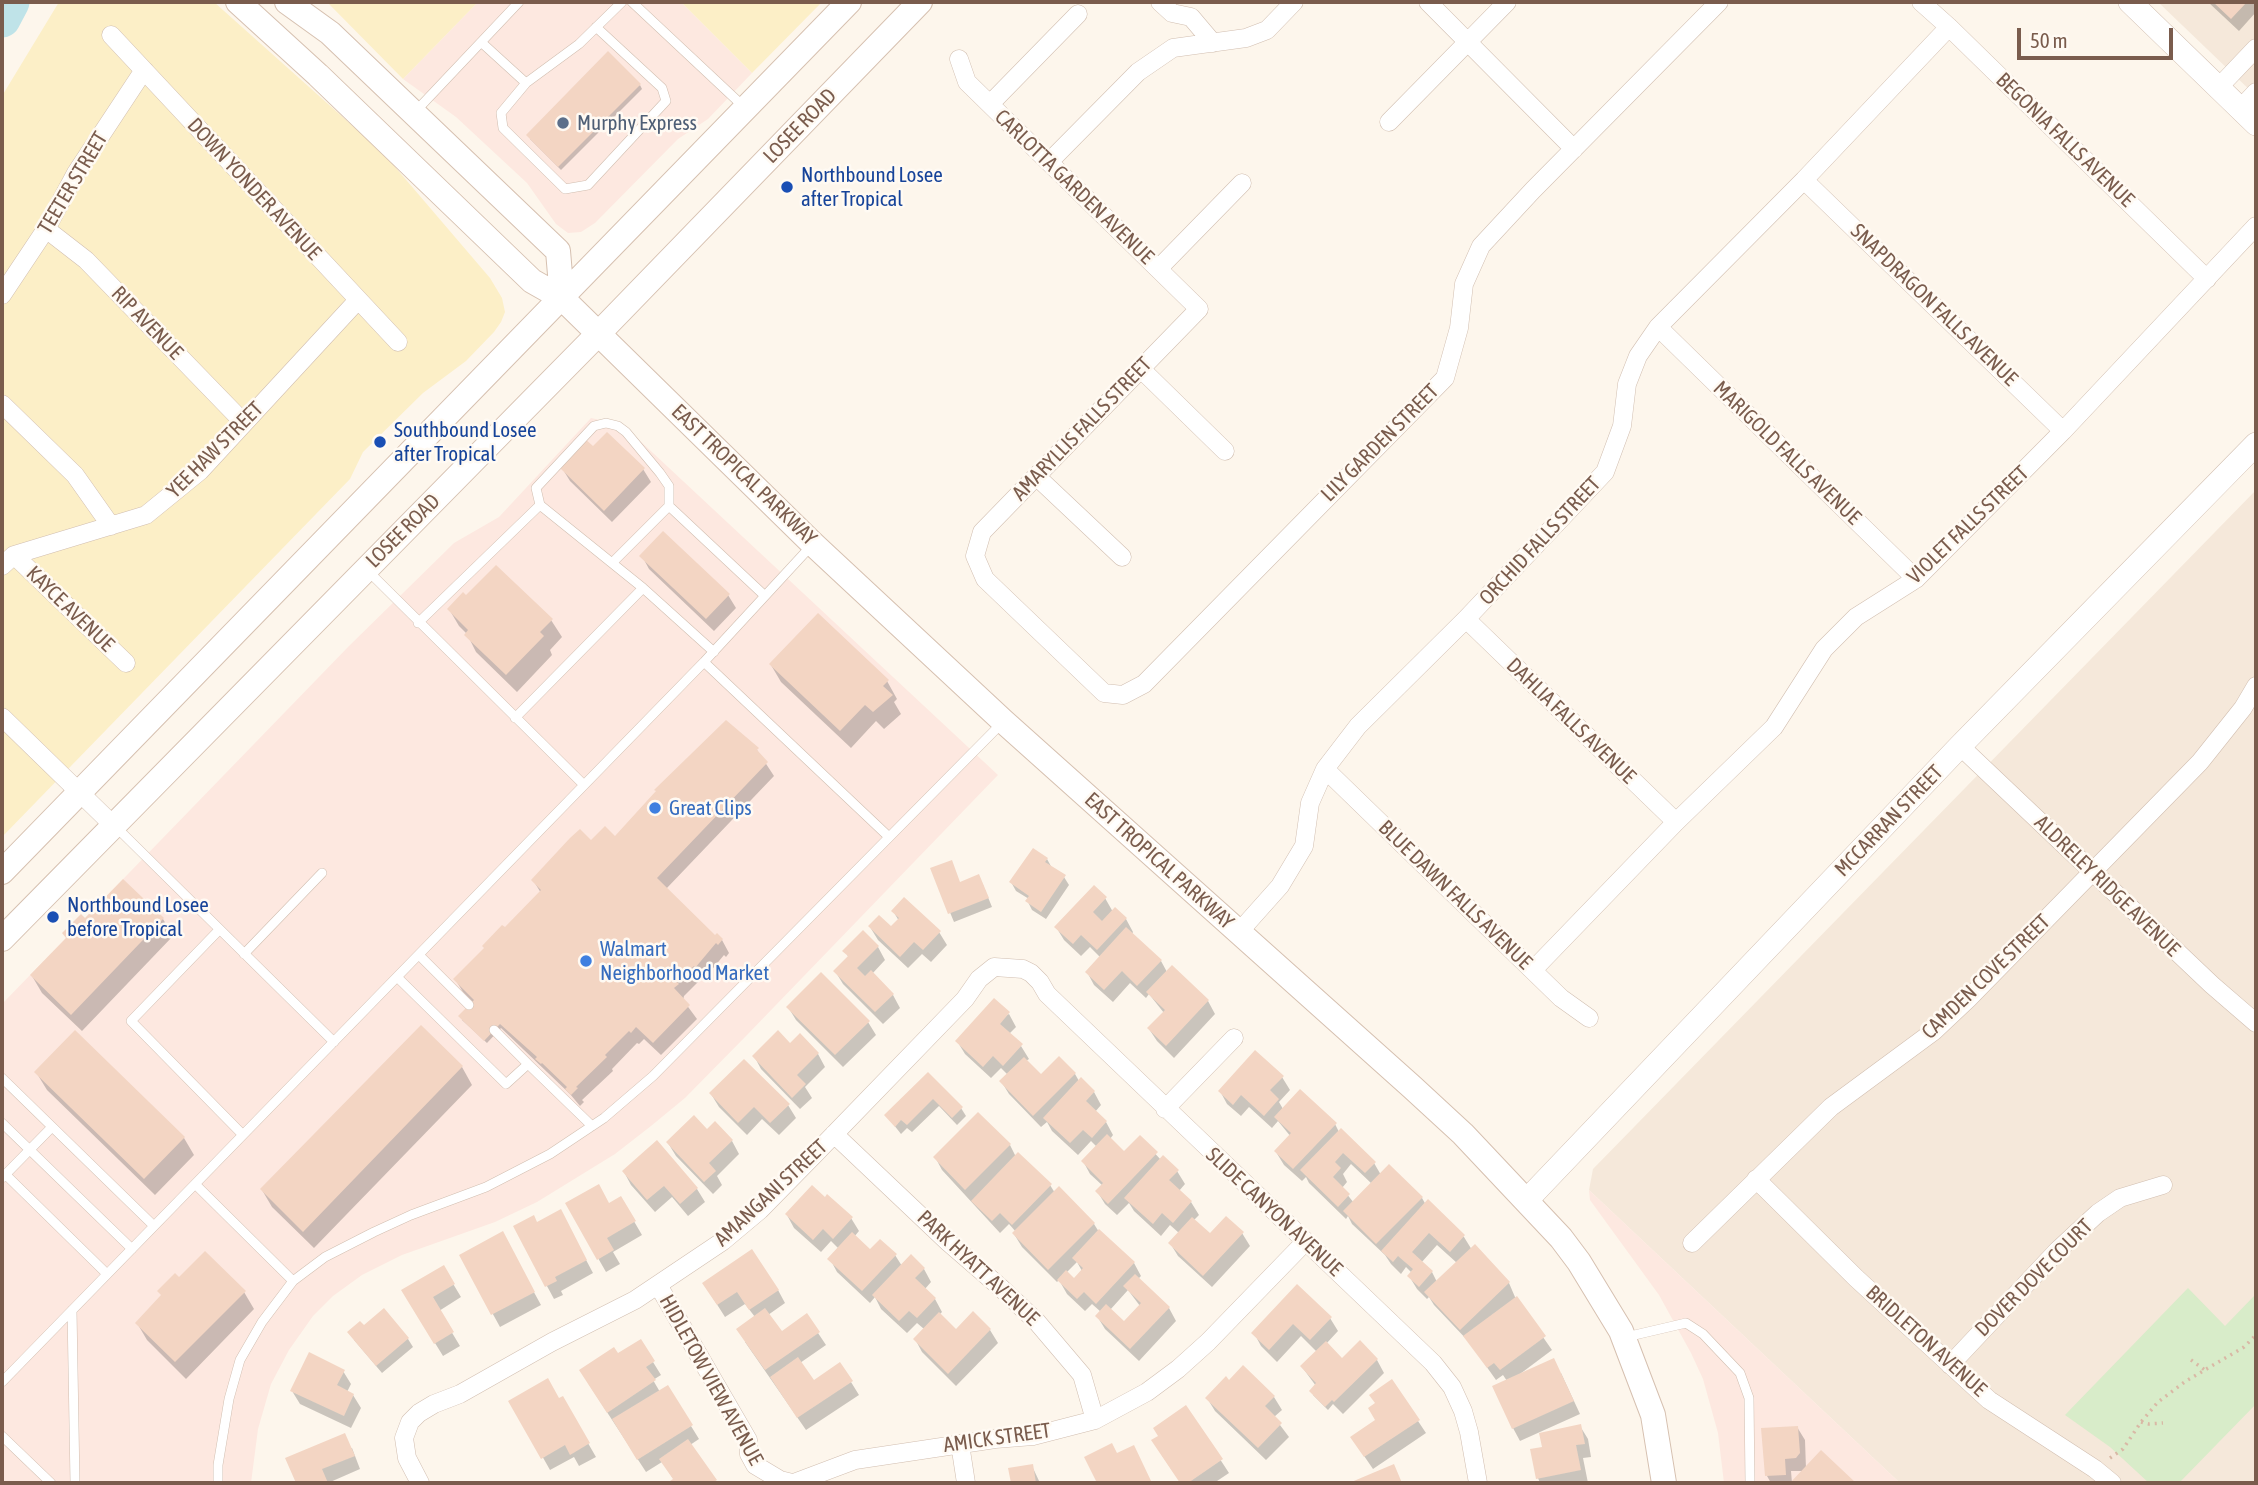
<!DOCTYPE html>
<html>
<head>
<meta charset="utf-8">
<style>
  body { margin:0 }
  #map { position:relative; width:2258px; height:1485px; overflow:hidden; background:#fdf6ec; font-family:"Asap Condensed",sans-serif }
  canvas { display:block }
  .frame { position:absolute; inset:0; border:4px solid #7a5c4d; pointer-events:none }
  .scale { position:absolute; left:2017px; top:28px; width:156px; height:32px; box-sizing:border-box; border:4px solid #7a5c4d; border-top:0; padding-left:9px; font-size:21px; line-height:24px; white-space:nowrap; color:#7a5c4d; -webkit-text-stroke:5px #fffaf3; paint-order:stroke }
</style>
</head>
<body>
<div id="map">
<canvas width="2258" height="1485"></canvas>
<div class="frame"></div>
<div class="scale">50 m</div>
</div>
<script>
const c = document.querySelector('canvas').getContext('2d');
c.lineJoin = 'round';
function fillPath(path, color) { c.fillStyle = color; c.fill(path, 'evenodd'); }
const toPath = rows => new Path2D(rows.map(r => 'M' + r).join(''));
function strokePath(path, color, width, dash) { c.strokeStyle = color; c.lineWidth = width; c.lineCap = dash ? 'butt' : 'round'; c.setLineDash(dash || []); c.stroke(path); }
function drawText(font, color, halo, rows, align = 'center') {
  c.font = font + ' "Asap Condensed",sans-serif'; c.lineWidth = 5; c.setLineDash([]); c.textBaseline = 'middle'; c.strokeStyle = halo; c.fillStyle = color; for (const [text, x, y, turn = 0] of rows) {
    c.save(); c.translate(x, y); c.rotate((+turn || 0) * Math.PI / 180); c.textAlign = isNaN(turn) ? turn : align; if (halo) c.strokeText(text, 0, 0); c.fillText(text, 0, 0); c.restore();
  }
}
const residential = toPath([
  [2158,2,2256,2,2256,96],
  [2256,490,2256,1483,1900,1483,1589,1190,1593,1169]
]);
const commercial = toPath([
  [478,2,681,2,752,73,708,119,678,139,595,223,581,232,568,233,556,224,527,183,456,117,403,79],
  [591,418,623,425,998,775,747,1035,685,1098,651,1126,615,1154,537,1202,495,1222,402,1255,362,1275,333,1296,313,1316,289,1350,271,1384,258,1429,251,1483,2,1483,2,1004,349,646,454,543,499,517],
  [1589,1190,1900,1483,1724,1483,1718,1433,1703,1379,1691,1353,1659,1295,1590,1200]
]);
const green = toPath([
  [2188,1288,2225,1326,2256,1294,2256,1404,2179,1483,2149,1483,2110,1447,2065,1415]
]);
const sand = toPath([
  [59,2,214,2,384,154,490,278,502,298,505,312,501,322,494,332,466,361,423,393,363,452,350,479,2,837,2,96],
  [327,2,478,2,403,79],
  [681,2,822,2,752,73]
]);
const shadow = toPath([
  [2208,2,2256,2,2256,12,2239,31],
  [640,85,642,89,561,170,530,139],
  [562,468,643,469,651,482,612,522,570,481],
  [642,556,728,595,736,608,714,631,649,569],
  [449,609,551,620,562,637,550,650,552,655,517,692,476,652,467,634,459,626],
  [771,665,887,681,897,699,894,702,901,714,884,729,876,721,851,748,781,682],
  [757,750,774,776,666,889,715,937,722,940,729,953,726,957,724,955,704,979,702,978,684,996,683,1000,697,1019,661,1055,644,1039,639,1044,637,1043,612,1069,613,1071,582,1100,584,1102,580,1106,570,1094,501,1028,487,1043,462,1020,474,1003,463,992,455,979,541,893,533,880,591,842,615,839],
  [1047,859,1052,868,1064,877,1069,885,1046,919,1032,910,1028,902,1029,899,1016,891,1011,882],
  [932,869,961,884,983,885,992,907,954,922],
  [1105,898,1113,912,1126,919,1133,932,1132,934,1161,961,1167,972,1208,1001,1215,1014,1174,1058,1157,1041,1149,1029,1164,1013,1149,994,1146,998,1130,983,1113,1002,1094,985,1087,972,1100,957,1090,947,1081,956,1064,940,1056,927],
  [893,911,939,932,947,945,931,962,922,954,908,968,878,940,870,927,891,929,899,921],
  [163,919,173,936,82,1031,42,993,32,976,86,921],
  [878,947,885,960,872,974,893,995,900,1008,883,1024,843,984,835,971,849,958,845,951],
  [788,1007,868,1022,876,1035,843,1067,796,1020],
  [1009,1014,1016,1027,1009,1034,1021,1046,1029,1059,1026,1061,1041,1076,1075,1074,1079,1081,1094,1092,1101,1105,1095,1112,1106,1122,1113,1135,1110,1139,1124,1153,1140,1137,1161,1160,1177,1171,1185,1184,1179,1191,1191,1202,1199,1215,1194,1220,1210,1236,1242,1233,1250,1246,1212,1287,1178,1256,1170,1243,1179,1233,1170,1225,1161,1236,1134,1211,1129,1203,1117,1215,1105,1204,1097,1191,1103,1186,1090,1174,1083,1161,1097,1147,1091,1141,1078,1155,1052,1131,1047,1122,1041,1127,1009,1094,1001,1081,1008,1075,1001,1068,991,1078,965,1054,957,1041],
  [421,1027,462,1067,472,1085,314,1248,272,1207,262,1190],
  [800,1036,818,1054,825,1067,805,1087,812,1098,800,1109,761,1069,754,1056,790,1045],
  [36,1072,184,1138,194,1155,155,1195,47,1090],
  [928,1074,961,1108,966,1116,957,1125,939,1106,912,1132,907,1128,901,1134,886,1115],
  [1282,1077,1290,1090,1279,1102,1283,1109,1335,1124,1339,1132,1374,1163,1381,1175,1422,1198,1426,1205,1428,1202,1464,1237,1472,1250,1509,1283,1515,1297,1552,1350,1520,1374,1561,1373,1580,1414,1520,1441,1513,1428,1507,1381,1503,1375,1496,1380,1469,1342,1434,1305,1429,1297,1427,1299,1417,1289,1409,1276,1412,1273,1406,1267,1401,1274,1391,1264,1385,1255,1352,1224,1348,1216,1346,1219,1309,1183,1306,1177,1302,1181,1284,1165,1276,1152,1291,1137,1278,1121,1272,1128,1249,1107,1241,1116,1227,1104,1220,1091],
  [1351,1164,1372,1184,1354,1203,1342,1188,1347,1182,1343,1174],
  [1437,1245,1457,1263,1437,1282,1432,1272,1421,1263],
  [711,1094,788,1105,796,1118,779,1135,762,1119,747,1135,719,1107],
  [707,1132,732,1141,739,1154,717,1176,722,1185,713,1194,676,1156,668,1143],
  [1010,1145,1016,1157,1050,1185,1055,1193,1059,1189,1094,1224,1099,1232,1134,1263,1141,1276,1138,1279,1169,1308,1176,1321,1139,1361,1105,1329,1097,1316,1101,1312,1092,1304,1085,1311,1067,1294,1059,1280,1057,1282,1022,1247,1014,1234,1016,1232,1009,1224,1000,1233,942,1170,935,1157],
  [1077,1262,1082,1271,1074,1280,1066,1273],
  [1128,1290,1140,1306,1124,1323,1110,1310],
  [624,1172,697,1189,705,1202,688,1216,672,1197,655,1212,631,1185],
  [621,1199,642,1235,613,1252,620,1264,606,1272,567,1204,609,1205],
  [787,1215,851,1218,859,1231,854,1237,870,1252,895,1255,902,1266,924,1269,931,1282,925,1289,935,1299,942,1312,939,1315,956,1332,973,1314,990,1330,998,1343,956,1386,922,1352,915,1339,924,1329,917,1323,907,1333,881,1309,875,1297,870,1303,837,1272,830,1259,839,1249,831,1241,821,1252,794,1228],
  [537,1224,567,1224,593,1273,561,1291,563,1295,554,1299,515,1227],
  [502,1234,541,1305,500,1327,461,1256],
  [443,1267,461,1297,439,1311,460,1346,443,1356,403,1291],
  [179,1280,244,1292,254,1309,186,1379,147,1340,137,1323],
  [704,1284,778,1290,785,1303,768,1315,782,1333,818,1333,826,1345,800,1363,813,1382,851,1382,859,1395,806,1430,745,1342,755,1317,745,1304,725,1317],
  [1297,1286,1330,1318,1338,1331,1326,1344,1342,1360,1377,1360,1384,1373,1343,1414,1333,1404,1328,1410,1313,1395,1316,1386,1302,1367,1317,1352,1301,1336,1277,1362,1261,1346,1254,1333],
  [363,1327,408,1339,413,1347,382,1373,354,1340],
  [618,1356,653,1362,661,1375,653,1380,660,1392,667,1387,699,1439,690,1445,717,1483,670,1483,674,1480,662,1462,646,1472,588,1383],
  [343,1371,351,1384,347,1392,353,1395,361,1408,351,1428,300,1404,292,1391],
  [1229,1382,1274,1397,1282,1410,1274,1417,1289,1437,1266,1460,1215,1411,1207,1398],
  [562,1398,596,1457,579,1466,574,1457,550,1470,511,1401],
  [1377,1404,1418,1421,1426,1433,1373,1469,1360,1450,1377,1421],
  [1186,1407,1229,1473,1214,1483,1181,1483,1161,1454,1160,1436],
  [1580,1426,1588,1439,1591,1457,1583,1458,1588,1483,1540,1483,1538,1478,1544,1448],
  [1797,1427,1805,1440,1806,1469,1821,1453,1854,1483,1793,1483,1805,1471,1791,1471,1792,1483,1771,1483,1767,1476],
  [352,1448,360,1469,328,1483,298,1483,288,1459],
  [1032,1466,1040,1483,1013,1483,1010,1470]
]);
const river = toPath([
  [2,19,11,2]
]);
const building = toPath([
  [2213,2,2247,2,2231,19],
  [608,51,641,84,558,167,526,135],
  [607,432,645,468,604,511,560,468,585,439,593,446],
  [663,531,730,594,706,619,639,556],
  [496,565,553,619,540,632,544,636,506,675,464,635,468,630,447,609,463,592,466,595],
  [818,613,889,680,883,686,893,695,873,712,865,705,840,731,769,664],
  [726,720,759,748,757,750,768,762,657,878,715,935,717,933,723,939,718,945,716,943,695,968,694,966,677,982,679,984,674,988,690,1005,653,1043,636,1027,631,1033,629,1031,605,1055,607,1057,576,1087,578,1088,571,1095,565,1089,567,1087,542,1063,541,1064,535,1059,537,1057,500,1024,484,1041,458,1016,474,1000,453,979,484,948,482,946,502,925,505,927,541,890,531,880,570,838,580,829,591,840,605,826,615,836,656,791,654,790],
  [1033,848,1048,858,1045,862,1066,875,1041,912,1025,901,1029,896,1009,882],
  [952,860,960,882,979,874,989,898,948,914,930,868],
  [123,879,164,918,71,1015,30,975,66,938,62,933,81,914,85,918],
  [1094,885,1107,897,1093,912,1102,921,1115,907,1127,918,1097,950,1081,935,1073,944,1054,927],
  [904,897,941,931,923,950,914,942,900,957,868,926,879,915,891,926,899,918,891,911],
  [1126,927,1162,960,1137,986,1122,971,1104,990,1085,972],
  [863,930,879,946,857,968,865,976,871,970,894,994,875,1012,833,971,848,956,842,951],
  [1172,965,1209,1000,1166,1046,1147,1028,1165,1010,1146,992],
  [821,972,870,1021,835,1055,786,1007],
  [994,998,1010,1012,1000,1024,1023,1044,1003,1066,993,1056,983,1067,955,1041],
  [421,1025,463,1066,303,1232,260,1189],
  [75,1030,185,1137,144,1179,34,1072],
  [778,1030,790,1043,800,1033,819,1053,797,1075,806,1084,792,1098,752,1056],
  [1255,1050,1284,1076,1270,1090,1279,1099,1264,1116,1241,1095,1233,1105,1218,1091],
  [1059,1056,1076,1073,1033,1116,999,1081,1024,1057,1041,1074],
  [744,1059,790,1104,770,1123,754,1107,738,1123,709,1093],
  [928,1072,963,1107,952,1118,933,1099,907,1125,901,1120,895,1127,884,1115],
  [1081,1077,1095,1091,1086,1101,1107,1121,1092,1138,1083,1130,1070,1143,1043,1118],
  [1300,1089,1337,1123,1293,1169,1274,1151,1291,1133,1274,1117],
  [978,1112,1011,1144,965,1190,933,1157],
  [694,1115,707,1129,715,1121,733,1140,709,1163,716,1171,704,1182,666,1142],
  [1341,1128,1376,1162,1365,1173,1343,1153,1335,1162,1341,1168,1333,1177,1350,1194,1338,1207,1300,1170],
  [1107,1134,1124,1151,1140,1135,1158,1152,1108,1204,1095,1191,1103,1183,1081,1161],
  [657,1140,698,1188,680,1204,664,1186,647,1200,622,1171],
  [1018,1152,1052,1184,1012,1225,1000,1213,992,1221,971,1201],
  [1163,1155,1179,1170,1169,1180,1192,1201,1173,1223,1162,1213,1153,1224,1124,1198],
  [1389,1164,1423,1197,1376,1244,1343,1211],
  [599,1184,609,1203,621,1196,636,1221,607,1238,614,1250,597,1260,565,1203],
  [812,1185,825,1197,827,1194,853,1217,833,1239,823,1229,813,1240,785,1214],
  [1059,1186,1095,1223,1048,1270,1012,1233],
  [1428,1199,1465,1235,1450,1252,1429,1233,1412,1252,1433,1271,1419,1287,1407,1276,1413,1269,1398,1256,1393,1262,1381,1251],
  [561,1209,587,1260,555,1277,557,1281,545,1287,513,1226,534,1215,537,1222],
  [1226,1216,1244,1232,1203,1276,1168,1243,1192,1217,1210,1233],
  [1099,1229,1135,1262,1096,1304,1084,1292,1077,1299,1057,1280,1066,1270,1074,1278,1083,1268,1072,1258],
  [503,1231,535,1292,491,1315,459,1255],
  [852,1232,870,1249,880,1239,897,1254,862,1291,827,1259],
  [1475,1244,1510,1282,1460,1330,1424,1292],
  [752,1249,779,1290,749,1310,737,1292,717,1305,702,1283],
  [205,1251,246,1291,175,1362,135,1323,161,1295,157,1291,175,1273,179,1277],
  [911,1254,925,1268,915,1278,936,1298,917,1318,909,1311,899,1321,872,1295],
  [444,1265,455,1284,433,1297,454,1332,434,1344,401,1290],
  [1135,1274,1170,1307,1130,1349,1095,1316,1106,1304,1124,1321,1141,1303,1123,1286],
  [1297,1284,1332,1317,1310,1340,1293,1324,1269,1350,1251,1333],
  [1517,1296,1546,1336,1500,1370,1494,1363,1487,1368,1463,1336],
  [384,1308,409,1338,376,1366,347,1332,360,1321,364,1325],
  [765,1308,782,1331,807,1313,820,1332,765,1370,736,1329],
  [973,1311,991,1329,948,1374,913,1339,939,1312,956,1329],
  [641,1339,655,1361,646,1367,656,1380,607,1413,579,1370,614,1347,618,1353],
  [1360,1340,1378,1359,1334,1402,1332,1400,1325,1407,1309,1391,1316,1383,1300,1366,1326,1341,1342,1358],
  [309,1352,345,1370,337,1385,354,1394,344,1416,290,1391],
  [798,1357,814,1380,840,1362,853,1381,797,1418,770,1377],
  [1554,1358,1574,1401,1512,1429,1492,1386],
  [1243,1365,1275,1396,1265,1406,1282,1423,1258,1448,1205,1398,1226,1376,1229,1380],
  [548,1378,559,1398,563,1396,590,1443,570,1455,565,1445,541,1459,508,1401],
  [1392,1379,1420,1420,1364,1457,1350,1437,1375,1420,1368,1408,1375,1403,1369,1395],
  [668,1385,693,1425,637,1460,612,1419],
  [1186,1405,1223,1459,1188,1483,1180,1483,1151,1440,1158,1436,1153,1428],
  [1581,1424,1585,1444,1576,1445,1581,1470,1536,1479,1530,1449,1542,1447,1539,1433],
  [1798,1426,1800,1453,1796,1458,1785,1459,1786,1475,1765,1476,1761,1428],
  [345,1433,355,1456,322,1469,328,1483,296,1483,285,1458],
  [688,1439,717,1480,712,1483,667,1483,673,1479,659,1459],
  [1112,1443,1117,1453,1134,1445,1152,1483,1097,1483,1084,1457],
  [1821,1450,1856,1483,1790,1483],
  [1033,1464,1036,1483,1011,1483,1008,1468],
  [1394,1464,1402,1483,1349,1483]
]);
const path = toPath([
  [2191,1360,2205,1370],
  [2141,1422,2149,1424,2163,1423],
  [2110,1458,2123,1449,2141,1422,2158,1402,2186,1381,2244,1347,2256,1335]
]);
const service = toPath([
  [632,2,743,106],
  [481,42,526,83,579,44,622,2],
  [526,83,501,113,503,128,565,189,588,185,666,101,662,88,596,27],
  [415,112,519,2],
  [540,505,536,488,594,426,606,423,618,426,626,432,660,473,669,486,669,506],
  [612,563,669,506,765,596],
  [367,570,584,785],
  [418,623,540,505,643,588,714,652],
  [704,662,889,837],
  [515,718,643,588],
  [115,826,334,1042],
  [219,930,131,1021,243,1135],
  [244,954,322,873],
  [419,955,469,1005],
  [397,977,506,1084,528,1064,592,1126],
  [494,1030,528,1064],
  [2,1078,154,1226],
  [2,1123,132,1249],
  [5,1174,107,1274],
  [2,1178,51,1128],
  [195,1184,293,1281],
  [72,1310,75,1483],
  [1626,1337,1686,1323,1703,1334,1740,1373,1749,1398,1750,1483],
  [2,1382,704,662,812,545],
  [2,1436,51,1483],
  [218,1483,218,1465,229,1399,240,1360,262,1322,293,1281,325,1257,374,1232,411,1215,486,1187,550,1154,604,1118,653,1076,1002,723]
]);
const minor = toPath([
  [1160,2,1172,13,1191,17,1213,43],
  [1428,2,1574,149],
  [1921,2,1949,27,2207,279],
  [111,35,398,342],
  [959,59,967,82,1199,309,982,532,975,556,985,579,1104,693,1123,695,1144,684,1445,378,1459,328,1464,284,1481,246,1533,190,1719,2],
  [2218,88,2256,48],
  [990,104,1078,14],
  [2240,109,2256,92],
  [1389,122,1507,2],
  [1049,162,1138,72,1173,48,1246,38,1267,30,1294,2],
  [1804,180,2063,431],
  [46,229,86,260,244,423],
  [1158,269,1242,183],
  [2,295,46,229,76,173,144,70],
  [1658,327,1916,579],
  [1141,369,1225,451],
  [2,404,75,475,111,526],
  [1036,476,1122,557],
  [14,555,126,663],
  [2,566,14,555,146,515,200,471,358,300],
  [1466,619,1676,822],
  [2,717,113,825],
  [1960,746,2212,985,2256,1023],
  [1325,769,1561,998,1589,1018],
  [1239,932,1280,886,1304,846,1310,803,1325,769,1358,726,1466,619,1605,472,1622,426,1627,384,1638,356,1658,327,1804,180,1949,27],
  [1533,970,1676,822,1774,727,1824,649,1856,617,1916,579,2063,431,2256,226],
  [1165,1109,1234,1038],
  [834,1134,948,1242,1000,1287,1037,1322,1082,1375,1095,1420],
  [1756,1179,1856,1278,1989,1400,2095,1469,2112,1483],
  [1692,1243,1831,1107,1934,1031,1968,999,2200,762,2243,708,2256,686],
  [658,1285,748,1440,749,1454,755,1465,780,1480,792,1483],
  [1950,1365,2058,1250,2098,1213,2120,1198,2163,1185],
  [960,1444,966,1483],
  [420,1483,407,1458,404,1438,410,1422,419,1413,434,1404,460,1394,552,1342,635,1300,723,1241,760,1210,813,1156,965,999,979,979,994,967,1023,969,1031,973,1040,982,1047,994,1433,1363,1452,1387,1463,1411,1469,1432,1478,1483],
  [794,1483,855,1460,995,1439,1033,1436,1095,1420,1147,1392,1178,1369,1208,1342,1305,1242]
]);
const tertiary = toPath([
  [2130,2,2256,124],
  [1526,1201,1960,746,2256,444]
]);
const secondary = toPath([
  [238,2,318,75,532,281,562,298,813,544,1003,721,1412,1087,1463,1134,1561,1238,1579,1262,1621,1331,1653,1415,1664,1483],
  [287,2,330,33,558,251,562,298],
  [2,872,849,2],
  [2,939,599,333,920,2]
]);
const markers = [
  [563,123,7,"#5c6f8a"],
  [787,187,7,"#1a4fb4"],
  [380,442,7,"#1a4fb4"],
  [655,808,7,"#3f7fe0"],
  [53,917,7,"#1a4fb4"],
  [586,961,7,"#3f7fe0"]
];
const serviceNames = [
  ["Murphy Express",577,123]
];
const streetNames = [
  ["LOSEE ROAD",800,126,-46],
  ["BEGONIA FALLS AVENUE",2065,140,44],
  ["TEETER STREET",73,183,-59],
  ["CARLOTTA GARDEN AVENUE",1074,187,44],
  ["DOWN YONDER AVENUE",254,189,47],
  ["SNAPDRAGON FALLS AVENUE",1934,305,44],
  ["RIP AVENUE",147,323,46],
  ["AMARYLLIS FALLS STREET",1082,429,-46],
  ["LILY GARDEN STREET",1380,443,-45],
  ["YEE HAW STREET",215,450,-45],
  ["MARIGOLD FALLS AVENUE",1787,453,44],
  ["EAST TROPICAL PARKWAY",744,475,44],
  ["VIOLET FALLS STREET",1968,525,-44],
  ["LOSEE ROAD",403,531,-45],
  ["ORCHID FALLS STREET",1540,541,-47],
  ["KAYCE AVENUE",70,609,44],
  ["DAHLIA FALLS AVENUE",1571,721,44],
  ["MCCARRAN STREET",1889,821,-46],
  ["EAST TROPICAL PARKWAY",1159,861,42],
  ["ALDRELEY RIDGE AVENUE",2107,886,44],
  ["BLUE DAWN FALLS AVENUE",1455,895,44],
  ["CAMDEN COVE STREET",1986,977,-44],
  ["AMANGANI STREET",771,1193,-43],
  ["SLIDE CANYON AVENUE",1274,1212,43],
  ["PARK HYATT AVENUE",978,1268,43],
  ["DOVER DOVE COURT",2034,1278,-45],
  ["BRIDLETON AVENUE",1926,1341,42],
  ["HIDLETOW VIEW AVENUE",711,1380,61],
  ["AMICK STREET",997,1438,-8]
];
const transitNames = [
  ["Northbound Losee",801,175],
  ["after Tropical",801,199],
  ["Southbound Losee",394,430],
  ["after Tropical",394,454],
  ["Northbound Losee",67,905],
  ["before Tropical",67,929]
];
const shopNames = [
  ["Great Clips",669,808],
  ["Walmart",600,949],
  ["Neighborhood Market",600,973]
];
fillPath(residential, '#f5e8da');
fillPath(commercial, '#fde8e0');
fillPath(green, '#d8ecc9');
fillPath(sand, '#fcefc7');
fillPath(shadow, '#0003');
strokePath(river, '#bfe3e8', 37);
fillPath(building, '#f3d5c3');
strokePath(service, '#d1beb0', 10);
strokePath(minor, '#d1beb0', 19);
strokePath(tertiary, '#d1beb0', 24);
strokePath(secondary, '#d6c0b0', 26);
strokePath(path, '#d9b8a5', 3.5, [2, 5]);
strokePath(service, '#fff', 9);
strokePath(minor, '#fff', 18);
strokePath(tertiary, '#fff', 23);
strokePath(secondary, '#fff', 24);
for (const [x, y, r, color] of markers) { const dot = new Path2D(); dot.arc(x, y, r, 0, 2 * Math.PI); c.fillStyle = color; c.fill(dot); strokePath(dot, '#fffaf3', 2.5); }
drawText('21px', '#4e5e75', '#fffaf3', serviceNames, 'left');
drawText('21px', '#7a5c4d', '#fffaf3', streetNames);
drawText('21px', '#164399', '#fffaf3', transitNames, 'left');
drawText('21px', '#366cbe', '#fffaf3', shopNames, 'left');
</script>
</body>
</html>
